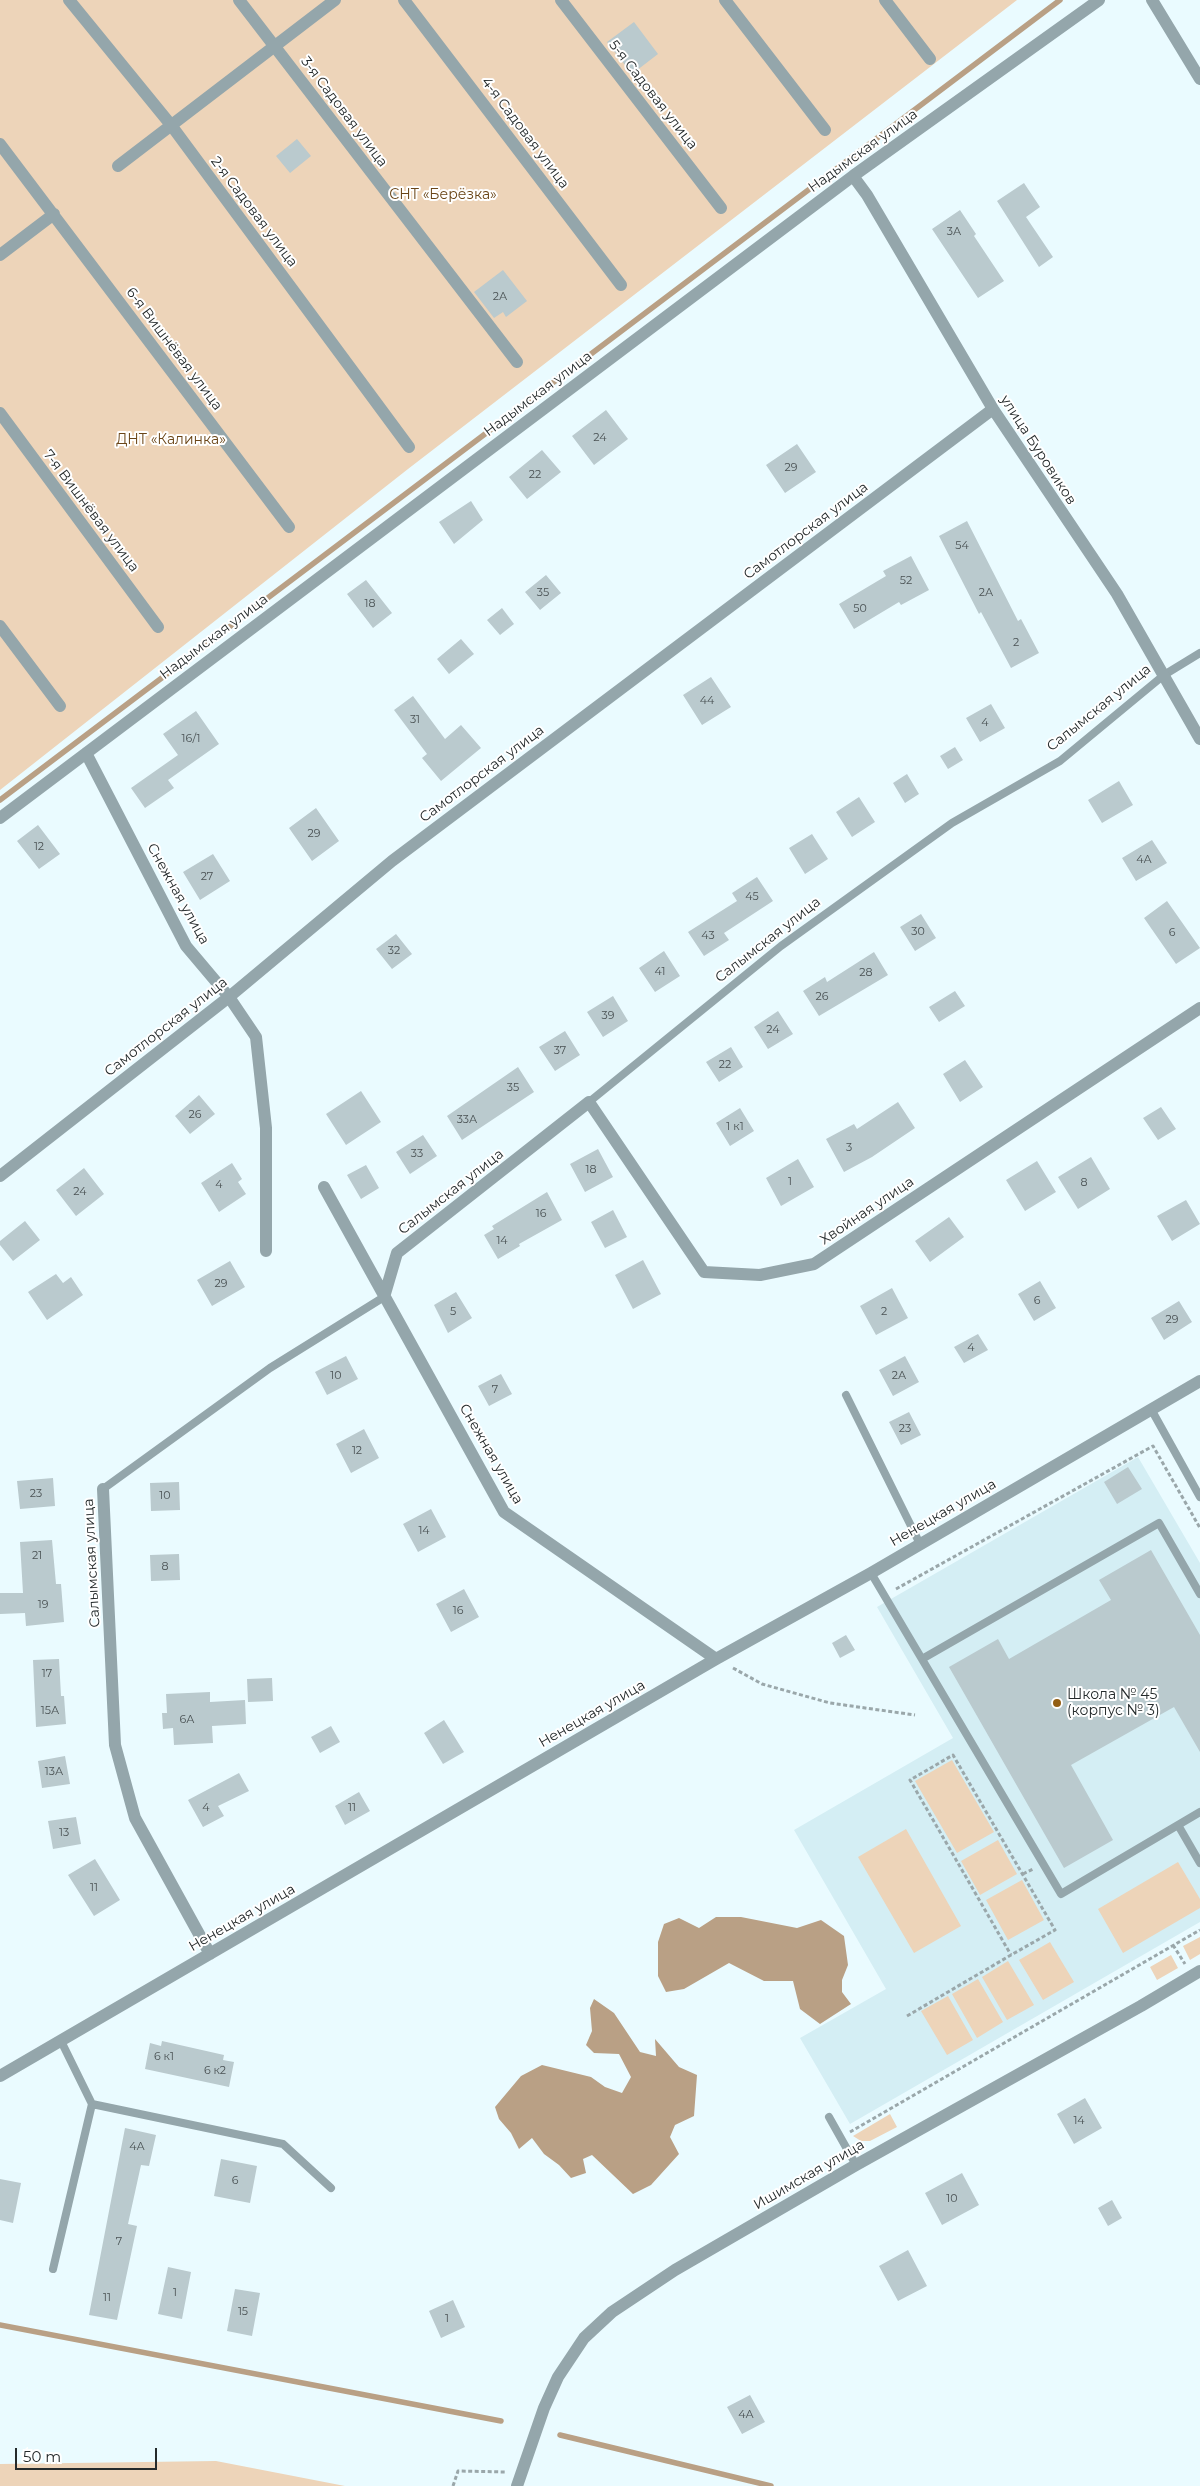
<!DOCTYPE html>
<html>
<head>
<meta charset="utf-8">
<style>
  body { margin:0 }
  #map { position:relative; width:1200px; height:2486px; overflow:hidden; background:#eafbff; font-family:Montserrat,sans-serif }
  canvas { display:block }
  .scale { position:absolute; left:15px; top:2448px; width:142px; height:22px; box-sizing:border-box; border:2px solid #242a2b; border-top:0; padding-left:6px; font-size:15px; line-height:18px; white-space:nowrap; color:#242a2b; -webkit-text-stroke:4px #fff; paint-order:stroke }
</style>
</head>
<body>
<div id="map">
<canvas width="1200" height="2486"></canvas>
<div class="scale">50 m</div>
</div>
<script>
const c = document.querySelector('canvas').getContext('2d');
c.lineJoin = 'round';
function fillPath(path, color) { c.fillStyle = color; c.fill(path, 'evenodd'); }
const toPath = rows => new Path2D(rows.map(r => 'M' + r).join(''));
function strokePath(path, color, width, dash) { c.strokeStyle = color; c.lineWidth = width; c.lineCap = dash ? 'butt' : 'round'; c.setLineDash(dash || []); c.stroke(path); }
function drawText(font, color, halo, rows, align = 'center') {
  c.font = font + ' Montserrat,sans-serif'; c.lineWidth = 4; c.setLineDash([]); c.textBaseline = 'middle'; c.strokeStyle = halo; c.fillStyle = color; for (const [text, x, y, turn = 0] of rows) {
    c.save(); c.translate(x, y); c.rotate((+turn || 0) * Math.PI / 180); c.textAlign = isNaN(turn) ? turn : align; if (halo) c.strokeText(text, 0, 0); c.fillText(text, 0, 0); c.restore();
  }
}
const built = toPath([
  [1138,1457,1200,1563,1200,1922,850,2124,800,2038,886,1989,794,1830,953,1738,877,1607]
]);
const green = toPath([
  [0,0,1017,0,408,469,0,790],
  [952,1760,994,1832,957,1853,915,1781],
  [906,1829,961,1926,914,1953,858,1857],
  [998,1840,1017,1874,980,1895,961,1861],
  [1178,1862,1200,1899,1200,1908,1123,1953,1098,1909],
  [1022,1880,1044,1920,1008,1940,986,1900],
  [1200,1937,1200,1954,1190,1960,1183,1946],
  [1050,1942,1074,1982,1043,2000,1019,1960],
  [1171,1955,1178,1968,1157,1980,1150,1967],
  [1008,1961,1034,2005,1007,2020,982,1977],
  [978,1979,1003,2022,977,2038,952,1994],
  [948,1996,973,2040,947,2055,921,2011],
  [890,2114,897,2127,870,2141,861,2141,853,2136],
  [216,2461,345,2486,0,2486,0,2464]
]);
const water = toPath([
  [716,1917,741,1917,797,1928,821,1920,844,1936,848,1965,842,1980,842,1992,851,2004,820,2024,800,2009,793,1981,764,1981,729,1963,684,1989,666,1992,658,1976,658,1942,664,1924,679,1918,699,1928],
  [594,1999,614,2013,640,2052,656,2056,655,2039,679,2067,697,2075,694,2116,675,2125,670,2137,679,2154,651,2185,633,2194,592,2155,583,2159,586,2173,571,2178,559,2165,544,2154,532,2138,519,2149,511,2133,499,2119,495,2107,521,2076,542,2065,591,2077,605,2087,622,2093,631,2077,619,2054,594,2053,586,2045,592,2031,590,2008]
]);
const stream = toPath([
  [0,800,1060,0],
  [0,2325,501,2421],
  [560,2435,771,2486]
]);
const building = toPath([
  [634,22,658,54,632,74,607,42],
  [297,139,311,156,290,173,276,156],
  [1024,183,1040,207,1026,217,1053,257,1039,267,997,201],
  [960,210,976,234,974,236,1004,281,978,298,932,229],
  [503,270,527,301,506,317,503,312,494,318,474,292],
  [606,410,628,439,594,465,572,436],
  [797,444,816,472,785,493,766,465],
  [542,450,561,472,527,499,509,477],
  [471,501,483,520,454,544,439,522],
  [967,521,1018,621,1021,619,1039,653,1011,668,981,612,979,614,939,536],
  [911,556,929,590,901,605,899,602,854,629,839,604,886,576,883,571],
  [546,575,561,593,540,610,525,592],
  [366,580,392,613,373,628,347,594],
  [502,608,514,624,500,635,487,620],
  [461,639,474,654,449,674,437,659],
  [711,677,731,707,702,725,683,695],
  [413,696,445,739,461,725,481,748,441,781,422,758,427,754,394,710],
  [991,704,1005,728,980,742,966,718],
  [196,711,219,744,168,780,174,788,145,808,131,788,178,755,163,734],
  [955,747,963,760,948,769,940,756],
  [907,774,919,794,905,803,893,783],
  [1119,781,1133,805,1102,823,1088,800],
  [859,797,875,822,852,837,836,812],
  [316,808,339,841,312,861,289,828],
  [38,825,60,854,39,869,17,841],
  [812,834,828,859,805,874,789,848],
  [1152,840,1167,863,1136,881,1122,858],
  [213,854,230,881,200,900,183,872],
  [757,877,773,901,724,933,729,940,704,956,688,932,737,901,732,893],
  [1167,901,1200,948,1176,964,1144,918],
  [921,914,936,938,915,951,900,927],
  [396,934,412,954,392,969,376,949],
  [664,951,680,976,655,992,639,968],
  [874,952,888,975,819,1016,803,991,825,977,827,982],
  [955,991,965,1006,939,1022,929,1007],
  [613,996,628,1021,603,1037,587,1012],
  [778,1011,793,1034,768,1049,754,1027],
  [565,1031,580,1055,555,1071,539,1047],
  [731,1047,743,1067,719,1082,706,1062],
  [965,1060,983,1087,960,1102,943,1074],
  [518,1067,534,1092,462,1140,447,1116],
  [361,1091,381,1122,346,1145,326,1114],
  [199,1095,215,1114,190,1134,175,1116],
  [898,1102,915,1128,872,1157,844,1172,826,1139,854,1124,857,1129],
  [1161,1107,1176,1129,1158,1140,1143,1118],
  [740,1108,754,1131,730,1146,716,1123],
  [423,1135,437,1156,410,1174,396,1152],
  [598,1149,613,1177,585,1192,570,1164],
  [1091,1157,1110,1189,1078,1209,1058,1177],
  [798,1159,814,1187,781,1206,766,1178],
  [1037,1161,1056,1192,1025,1211,1006,1180],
  [232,1163,242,1179,238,1182,246,1194,219,1212,201,1183],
  [366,1165,379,1188,361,1199,347,1175],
  [84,1168,104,1194,76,1216,56,1190],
  [547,1192,562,1220,519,1244,520,1246,498,1259,484,1235,494,1229,492,1226],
  [1186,1200,1200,1224,1172,1241,1157,1216],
  [613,1210,627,1237,605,1248,591,1222],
  [949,1217,964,1237,930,1262,915,1241],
  [25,1221,40,1240,13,1261,0,1245,0,1241],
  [643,1260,661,1294,633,1309,615,1275],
  [230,1261,245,1287,212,1306,197,1280],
  [56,1274,63,1283,71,1277,83,1295,47,1320,28,1292],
  [1040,1281,1056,1308,1034,1321,1018,1294],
  [892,1288,908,1318,876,1335,860,1306],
  [456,1292,472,1318,448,1333,434,1305],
  [1179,1301,1192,1322,1164,1340,1151,1318],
  [978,1334,988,1350,964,1363,954,1347],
  [346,1356,358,1379,327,1395,315,1372],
  [905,1356,919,1382,893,1396,879,1370],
  [501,1374,512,1394,489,1406,478,1386],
  [909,1412,921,1435,901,1445,889,1422],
  [364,1429,379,1458,351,1473,336,1444],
  [1128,1467,1142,1489,1117,1504,1104,1482],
  [53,1478,55,1506,20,1509,17,1481],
  [179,1482,180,1510,151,1511,150,1483],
  [431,1509,446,1537,418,1552,403,1524],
  [52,1540,56,1584,61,1584,64,1622,26,1626,25,1613,0,1614,0,1593,23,1593,20,1542],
  [1151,1550,1200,1635,1200,1752,1174,1707,1071,1765,1113,1840,1064,1868,949,1667,998,1639,1009,1659,1111,1600,1099,1580],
  [179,1554,180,1580,151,1581,150,1555],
  [464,1589,479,1617,451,1632,436,1604],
  [846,1635,855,1650,840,1658,832,1643],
  [59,1659,61,1696,64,1696,66,1724,36,1727,33,1660],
  [272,1678,273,1701,248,1702,247,1679],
  [210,1692,210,1702,245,1700,246,1724,212,1726,213,1743,174,1745,173,1728,163,1729,162,1713,167,1713,166,1694],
  [444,1720,464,1752,443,1764,424,1733],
  [331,1726,340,1742,320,1753,311,1737],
  [65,1756,70,1784,42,1788,38,1761],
  [239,1773,249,1791,218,1806,224,1816,203,1827,188,1800],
  [359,1792,370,1811,345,1825,335,1806],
  [76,1817,81,1844,53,1849,48,1821],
  [95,1859,120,1900,94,1916,68,1875],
  [162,2041,224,2055,223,2060,234,2062,229,2087,145,2069,150,2043,161,2046],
  [1085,2098,1102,2128,1074,2144,1057,2114],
  [125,2128,156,2135,149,2166,141,2165,128,2224,137,2226,117,2320,89,2315],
  [221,2159,257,2166,250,2203,214,2196],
  [962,2173,979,2205,942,2225,925,2193],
  [0,2179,21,2183,13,2223,0,2220],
  [1112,2200,1122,2218,1108,2226,1098,2208],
  [908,2250,927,2286,898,2301,879,2266],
  [168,2267,191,2272,182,2319,158,2314],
  [235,2289,260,2293,252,2336,227,2331],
  [453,2300,465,2327,441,2338,429,2311],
  [750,2395,765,2422,742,2434,727,2407]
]);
const path = toPath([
  [896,1589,1153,1446,1200,1528],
  [733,1668,762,1684,830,1703,915,1715],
  [1023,1874,1033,1869],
  [1173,1945,1185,1964],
  [907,2016,1011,1955,1055,1930,953,1755,910,1780,1011,1955],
  [850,2132,1200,1930],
  [453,2486,458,2471,506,2472]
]);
const lane = toPath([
  [589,1102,781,946,952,823,1060,761,1164,675,1200,653],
  [846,1395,920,1544],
  [1151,1409,1200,1497],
  [103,1489,270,1368,384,1297],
  [871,1573,1061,1894,1178,1825,1200,1863],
  [922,1659,1159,1523,1200,1594],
  [1178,1825,1200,1812],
  [92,2104,283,2144,331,2188],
  [829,2117,856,2165],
  [53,2269,92,2104,61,2041]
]);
const street = toPath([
  [69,0,171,125,409,447],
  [239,0,517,362],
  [404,0,621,285],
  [561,0,721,208],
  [725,0,825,130],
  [885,0,930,59],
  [1152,0,1200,79],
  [0,144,289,527],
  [118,166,335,0],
  [853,176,867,195,993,409,1117,594,1200,739],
  [0,255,54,214],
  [0,413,158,627],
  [0,626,60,706],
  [86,753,186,946,229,997,256,1037,266,1128,266,1251],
  [0,818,853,176,1099,0],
  [0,1176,229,997,392,861,993,409],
  [324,1187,504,1512,716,1659],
  [384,1297,397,1253,589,1102,704,1272,760,1275,814,1264,1200,1008],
  [103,1489,115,1745,135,1818,210,1954],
  [0,2076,716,1659,871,1573,1200,1381],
  [517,2486,544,2408,558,2377,584,2338,612,2312,675,2270,856,2165,1141,2006,1200,1971]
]);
const markers = [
  [1057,1703,5,"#935e13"]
];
const numberNames = [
  ["3А",954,232],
  ["2А",500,297],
  ["24",600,438],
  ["29",791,468],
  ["22",535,475],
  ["54",962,546],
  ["52",906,581],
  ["35",543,593],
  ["2А",986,593],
  ["18",370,604],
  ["50",860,609],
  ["2",1016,643],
  ["44",707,701],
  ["31",415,720],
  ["4",985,723],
  ["16/1",191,739],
  ["29",314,834],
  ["12",39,847],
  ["4А",1144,860],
  ["27",207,877],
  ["45",752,897],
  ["30",918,932],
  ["6",1172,933],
  ["43",708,936],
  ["32",394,951],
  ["41",660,972],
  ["28",866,973],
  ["26",822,997],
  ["39",608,1016],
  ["24",773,1030],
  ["37",560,1051],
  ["22",725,1065],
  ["35",513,1088],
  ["26",195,1115],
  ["33А",467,1120],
  ["1 к1",735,1127],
  ["3",849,1148],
  ["33",417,1154],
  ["18",591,1170],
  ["1",790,1182],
  ["8",1084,1183],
  ["4",219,1185],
  ["24",80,1192],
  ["16",541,1214],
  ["14",502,1241],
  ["29",221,1284],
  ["6",1037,1301],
  ["5",453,1312],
  ["2",884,1312],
  ["29",1172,1320],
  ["4",971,1348],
  ["10",336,1376],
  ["2А",899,1376],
  ["7",495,1390],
  ["23",905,1429],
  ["12",357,1451],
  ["23",36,1494],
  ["10",165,1496],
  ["14",424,1531],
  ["21",37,1556],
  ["8",165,1567],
  ["19",43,1605],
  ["16",458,1611],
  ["17",47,1674],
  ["15А",50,1711],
  ["6А",187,1720],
  ["13А",54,1772],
  ["4",206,1808],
  ["11",352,1808],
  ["13",64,1833],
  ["11",94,1888],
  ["6 к1",164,2057],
  ["6 к2",215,2071],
  ["14",1079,2121],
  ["4А",137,2147],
  ["6",235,2181],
  ["10",952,2199],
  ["7",119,2242],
  ["1",175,2293],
  ["11",107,2298],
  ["15",243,2312],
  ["1",447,2319],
  ["4А",746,2415]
];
const streetNames = [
  ["5-я Садовая улица",653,95,52],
  ["3-я Садовая улица",344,112,53],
  ["4-я Садовая улица",525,133,53],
  ["Надымская улица",863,151,-36],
  ["2-я Садовая улица",254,212,53],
  ["6-я Вишнёвая улица",174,349,53],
  ["Надымская улица",538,394,-37],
  ["улица Буровиков",1038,450,57],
  ["7-я Вишнёвая улица",91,511,53],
  ["Самотлорская улица",806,531,-37],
  ["Надымская улица",214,637,-37],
  ["Салымская улица",1099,708,-39],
  ["Самотлорская улица",482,774,-37],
  ["Снежная улица",178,894,61],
  ["Салымская улица",768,940,-38],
  ["Самотлорская улица",166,1027,-38],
  ["Салымская улица",451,1192,-38],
  ["Хвойная улица",867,1211,-34],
  ["Снежная улица",491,1454,60],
  ["Ненецкая улица",943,1513,-30],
  ["Салымская улица",92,1563,-93],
  ["Ненецкая улица",592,1714,-30],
  ["Ненецкая улица",242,1918,-30],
  ["Ишимская улица",809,2175,-30]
];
const parkNames = [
  ["СНТ «Берёзка»",443,195],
  ["ДНТ «Калинка»",171,440]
];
const poiNames = [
  ["Школа № 45",1067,1695],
  ["(корпус № 3)",1067,1711]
];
fillPath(built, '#d4eef4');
fillPath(green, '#edd4b9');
fillPath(water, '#b9a085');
strokePath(stream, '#b9a085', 5.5);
fillPath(building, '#bacace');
strokePath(path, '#9aa7aa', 3, [4, 2.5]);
strokePath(lane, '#94a6ab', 8);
strokePath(street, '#94a6ab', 12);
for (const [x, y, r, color] of markers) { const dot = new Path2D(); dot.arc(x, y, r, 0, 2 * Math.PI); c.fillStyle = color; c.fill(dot); strokePath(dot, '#fff', 2); }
drawText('11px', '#4a5254', null, numberNames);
drawText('14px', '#242a2b', '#fff', streetNames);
drawText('14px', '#6a4517', '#fff', parkNames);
drawText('14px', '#242a2b', '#fff', poiNames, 'left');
</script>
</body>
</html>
